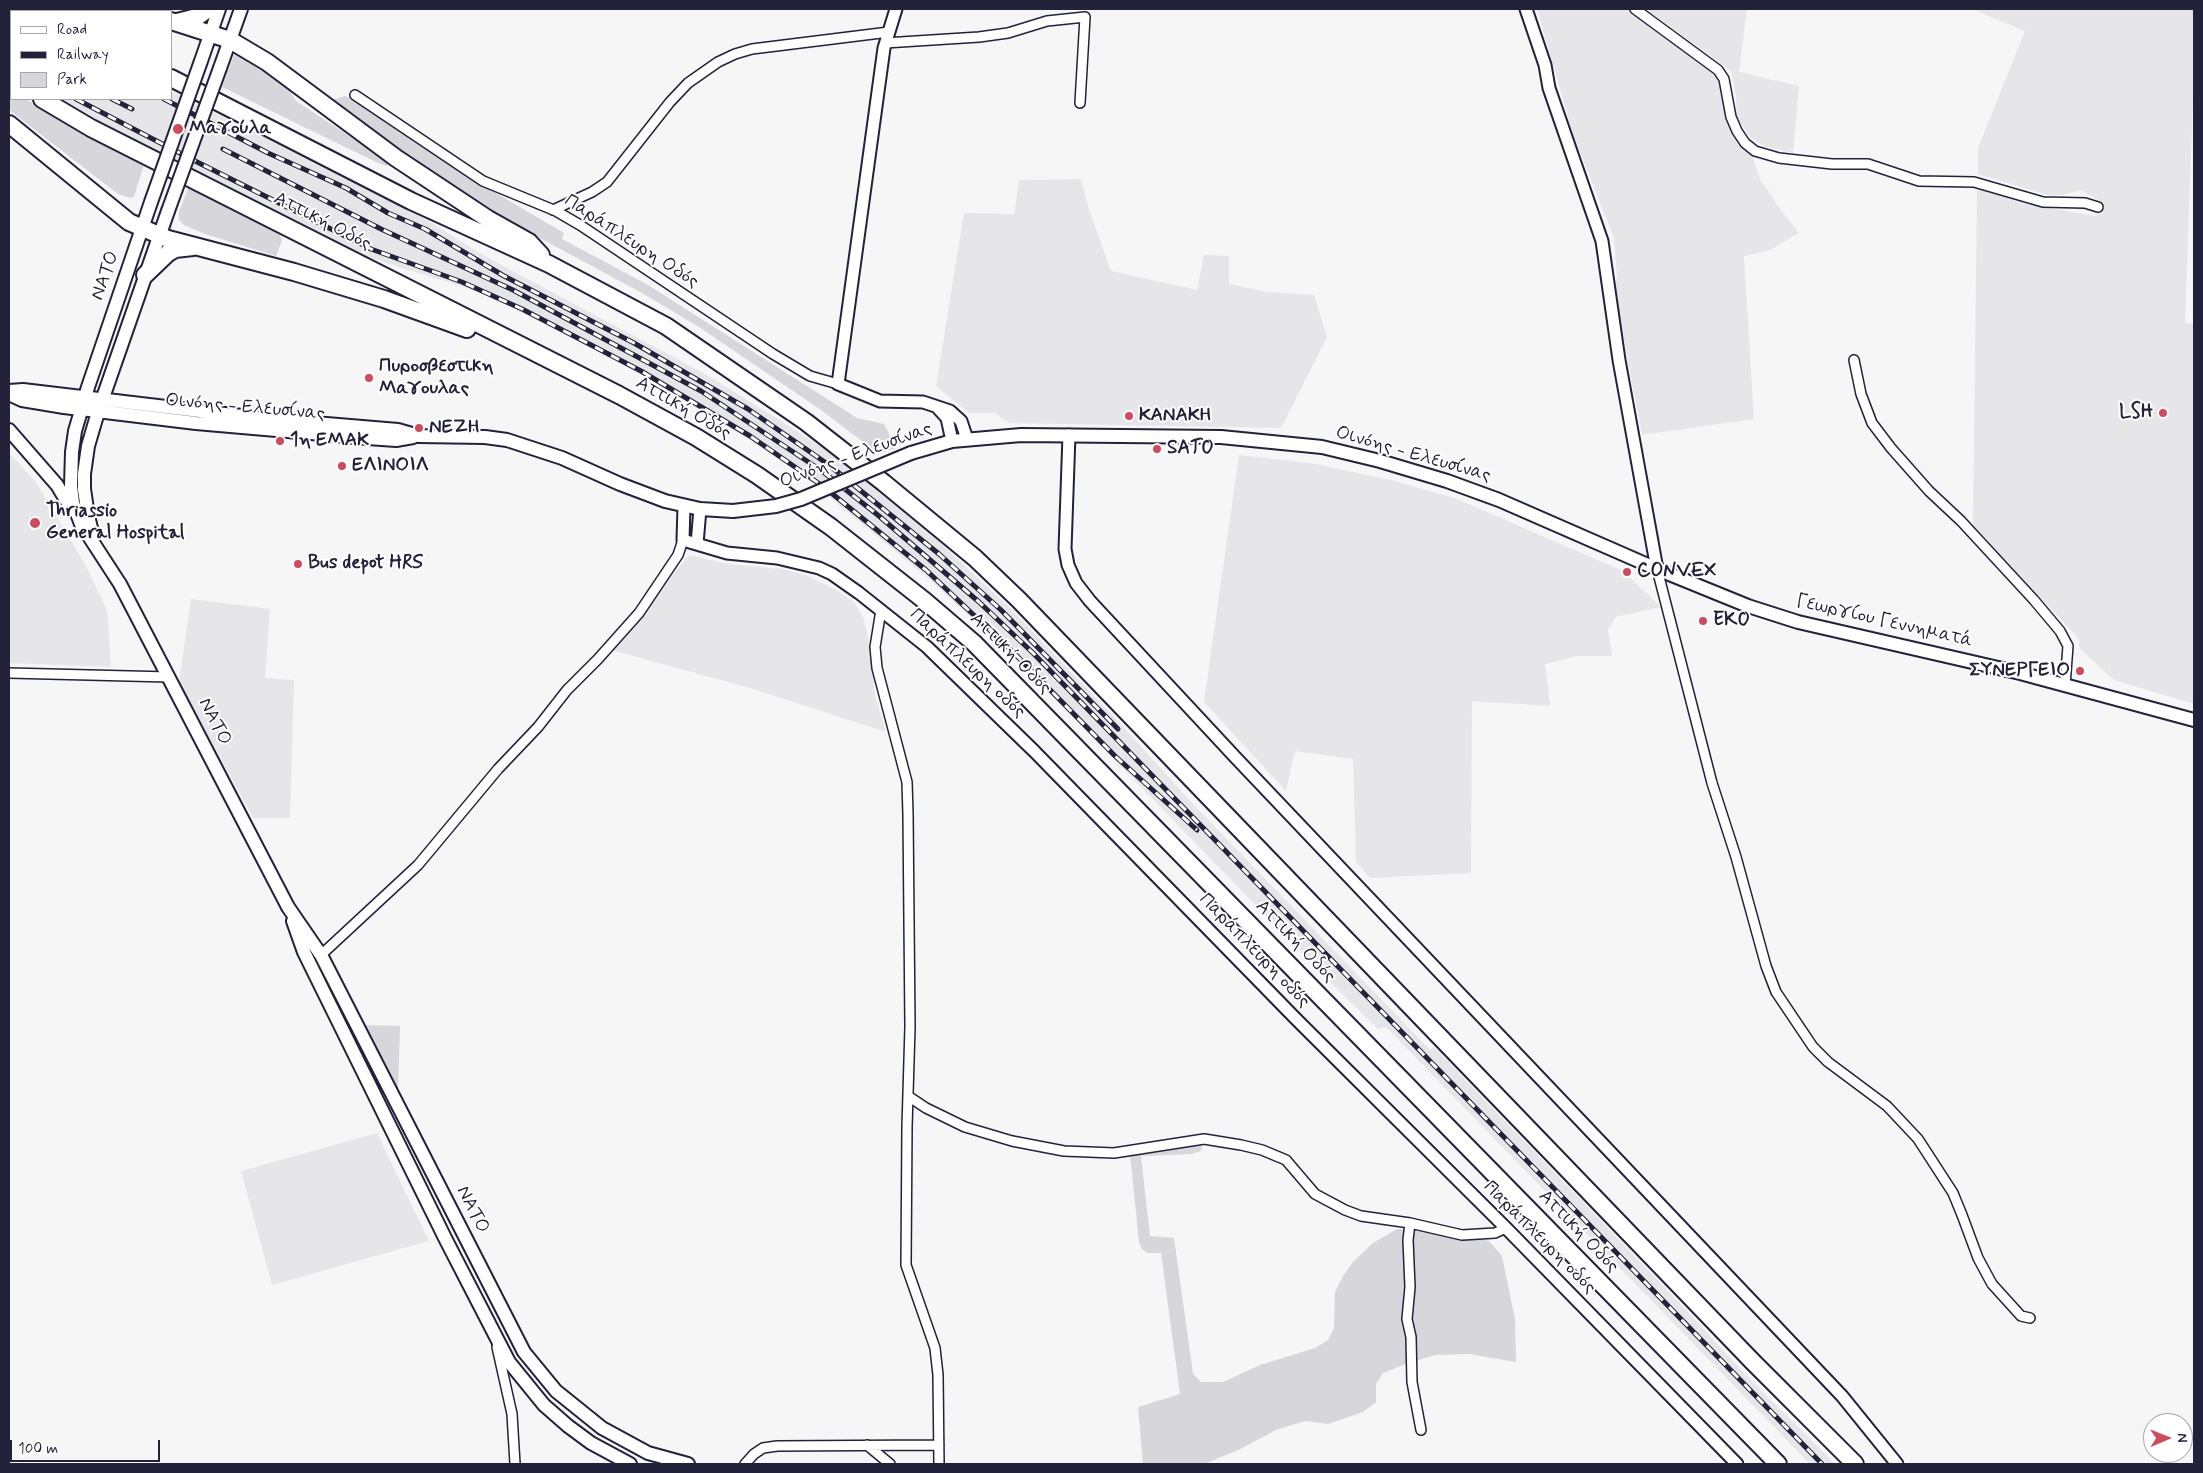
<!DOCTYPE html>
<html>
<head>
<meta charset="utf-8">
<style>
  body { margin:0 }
  #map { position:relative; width:2203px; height:1473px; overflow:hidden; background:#f6f6f7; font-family:Mynerve,sans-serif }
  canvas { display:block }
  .frame { position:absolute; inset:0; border:10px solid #22223b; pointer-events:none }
  .legend { position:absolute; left:10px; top:10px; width:162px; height:90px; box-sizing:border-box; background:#fff; border:1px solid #a7a7b1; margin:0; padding:6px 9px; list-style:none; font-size:15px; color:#22223b }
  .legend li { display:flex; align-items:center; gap:10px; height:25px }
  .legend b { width:25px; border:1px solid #a7a7b1 }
  .north { position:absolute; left:2143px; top:1413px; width:50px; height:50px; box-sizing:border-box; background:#fff; border:1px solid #a7a7b1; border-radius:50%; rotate:89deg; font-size:14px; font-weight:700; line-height:20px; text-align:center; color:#22223b }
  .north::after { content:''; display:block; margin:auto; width:18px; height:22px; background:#d1495b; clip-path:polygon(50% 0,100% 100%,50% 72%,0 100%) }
  .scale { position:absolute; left:10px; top:1440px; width:150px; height:22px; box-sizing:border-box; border:2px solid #22223b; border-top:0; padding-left:6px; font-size:15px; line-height:18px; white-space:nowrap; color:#22223b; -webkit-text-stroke:4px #fff; paint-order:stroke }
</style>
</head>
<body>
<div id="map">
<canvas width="2203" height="1473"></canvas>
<div class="frame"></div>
<ul class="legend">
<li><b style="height:6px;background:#fff"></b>Road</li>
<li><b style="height:6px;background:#22223b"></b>Railway</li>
<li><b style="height:14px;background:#d7d7db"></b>Park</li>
</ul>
<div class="north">N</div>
<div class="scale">100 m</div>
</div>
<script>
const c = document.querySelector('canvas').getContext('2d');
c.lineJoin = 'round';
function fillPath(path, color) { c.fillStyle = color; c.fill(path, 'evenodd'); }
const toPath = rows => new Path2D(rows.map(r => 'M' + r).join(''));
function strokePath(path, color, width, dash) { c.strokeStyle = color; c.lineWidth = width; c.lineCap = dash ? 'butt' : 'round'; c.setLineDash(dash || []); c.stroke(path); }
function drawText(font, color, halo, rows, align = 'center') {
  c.font = font + ' Mynerve,sans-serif'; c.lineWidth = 4; c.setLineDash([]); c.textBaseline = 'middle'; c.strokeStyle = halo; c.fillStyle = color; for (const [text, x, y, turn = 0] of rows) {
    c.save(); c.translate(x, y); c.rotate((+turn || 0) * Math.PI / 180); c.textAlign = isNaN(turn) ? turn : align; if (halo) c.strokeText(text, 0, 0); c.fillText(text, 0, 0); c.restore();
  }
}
const built = toPath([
  [1537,9,1641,9,1726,72,1731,86,1734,116,1749,146,1760,179,1778,206,1799,233,1770,250,1744,256,1754,419,1642,435,1614,288,1617,276,1614,238,1573,134],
  [1646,9,1747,9,1739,72,1799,86,1793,153,1766,147,1750,137,1737,118,1736,96,1731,71],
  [1972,9,2194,9,2194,69,2185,323,2194,324,2194,704,2114,680,2079,648,2079,639,1973,525,1977,189,2025,204,2096,216,2102,202,2081,190,2063,195,2047,195,1978,174,1978,148,2025,31],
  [171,91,427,220,481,254,705,374,778,419,824,449,884,496,939,542,1010,608,1118,721,1195,806,1430,1050,1434,1047,1677,1300,1745,1374,1835,1464,1810,1464,1386,1027,1378,1029,1342,994,1070,714,991,636,928,578,800,473,685,398,558,330,489,295,367,257,245,200,53,99,171,99],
  [1081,179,1089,210,1111,271,1197,290,1204,255,1229,256,1229,284,1268,292,1314,295,1327,337,1281,428,1009,423,995,413,969,413,936,386,964,213,1014,214,1019,180],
  [9,453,35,481,85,564,107,610,111,667,9,663],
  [1239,455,1310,463,1391,480,1457,499,1623,571,1661,607,1616,617,1608,630,1612,656,1578,656,1545,664,1550,706,1472,701,1471,873,1370,878,1356,862,1353,759,1295,751,1286,791,1204,702],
  [689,555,729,564,782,569,806,575,835,589,854,602,863,617,868,636,875,695,886,732,750,688,611,650],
  [191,599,270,609,265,678,294,680,290,818,253,818,179,682],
  [377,1133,429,1241,272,1285,241,1171]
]);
const green = toPath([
  [234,55,237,55,280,82,288,88,296,101,389,162,388,165,386,166,378,163,222,87],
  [9,89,11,90,11,99,26,99,144,164,134,197,131,198,118,194,9,110],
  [345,96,354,99,460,172,564,233,562,239,648,285,857,418,884,424,896,448,879,454,821,410,699,327,642,293,510,222,431,172,388,143,332,100],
  [188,188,278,231,282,240,277,254,276,256,205,234,184,225,179,220,179,212],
  [365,1025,400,1026,398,1091],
  [1200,1142,1202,1146,1201,1151,1191,1154,1141,1156,1150,1236,1174,1238,1193,1374,1201,1382,1223,1382,1260,1365,1315,1348,1328,1340,1334,1328,1335,1292,1343,1276,1353,1262,1373,1243,1397,1229,1416,1229,1455,1238,1480,1239,1489,1241,1502,1256,1515,1319,1516,1362,1469,1354,1435,1355,1406,1364,1383,1373,1376,1384,1376,1402,1363,1412,1328,1424,1305,1421,1276,1430,1236,1451,1204,1464,1143,1464,1138,1407,1180,1394,1161,1253,1147,1253,1142,1249,1139,1242,1130,1154]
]);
const minor = toPath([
  [1635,9,1718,70,1724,79,1731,117,1737,131,1745,143,1755,151,1779,158,1832,164,1868,164,1919,181,1974,182,2043,202,2085,203,2098,207],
  [885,43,979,37,1008,33,1047,21,1085,17,1080,103],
  [355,95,483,181,556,211,580,225,773,354,810,376,838,384],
  [553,210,592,192,607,182,670,102,688,83,718,62,735,54,752,49,889,32],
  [1854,360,1861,394,1872,423,1891,448,1929,491,1961,521,2034,600,2060,631,2068,646,2065,685],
  [1657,569,1712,783,1736,857,1766,966,1776,992,1813,1047,1828,1062,1887,1106,1918,1139,1953,1193,1962,1215,1978,1258,1992,1284,2021,1316,2030,1318],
  [881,610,875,647,877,668,907,782,908,814,910,1027,907,1127,906,1265,935,1348,938,1375,939,1464],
  [9,673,169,677],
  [321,955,418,865,498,769,538,727,567,690,598,659,639,613,678,555,683,540],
  [908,1096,926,1108,965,1127,1012,1141,1064,1151,1114,1153,1204,1139,1241,1145,1262,1150,1286,1160,1315,1194,1345,1210,1361,1216,1410,1223,1462,1235,1495,1233,1506,1228],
  [1410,1223,1408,1240,1410,1287,1407,1319,1411,1337,1412,1382,1421,1430],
  [497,1347,512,1414,515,1464],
  [867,1445,890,1464],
  [745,1464,754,1454,763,1448,777,1446,939,1445]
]);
const tertiary = toPath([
  [896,9,884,48,838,384,880,401,923,402,950,411,961,421,967,439],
  [1526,9,1545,65,1549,88,1602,241,1619,360,1657,569],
  [937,407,947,418,952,441],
  [1069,435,1065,549,1068,565,1076,583,1090,601,1236,758,1842,1396,1897,1464],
  [684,506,683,540,727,553,777,558,819,568,832,574,859,593,927,647,1034,751,1296,1019,1506,1228,1737,1464],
  [697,544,700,509]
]);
const secondary = toPath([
  [201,61,219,9],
  [220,68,241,9],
  [151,202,88,387,75,431,72,452,71,486,73,503,81,524,120,584,288,907,321,955,524,1352,556,1391,602,1428,648,1453,688,1464],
  [9,391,23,390,267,419,398,430,419,436,485,437,507,440,562,458,620,484,665,501,700,509,733,511],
  [9,394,22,400,64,407,196,423,368,438,396,440,413,437],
  [9,430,57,485,72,510],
  [911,453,952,441,1021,435,1221,437,1322,447,1380,461,1447,481,1499,500,1657,569,1748,606,1798,622,2020,673,2194,720],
  [93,536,88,516,84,489,84,474,88,446,98,412,168,211],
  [293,921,304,952,446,1240,509,1362,544,1405,568,1426,591,1443,630,1464]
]);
const motorway = toPath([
  [47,9,51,11],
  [129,9,136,11],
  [171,21,230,40,267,62,396,158,488,219,529,242,541,255],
  [177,22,197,17,208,9],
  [171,78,411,201,549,264,666,326,806,422,884,483,975,558,1019,600,1753,1362,1855,1464],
  [9,79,11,81],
  [42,99,91,128,619,395,696,437,757,475,831,527,925,601,974,643,1778,1464],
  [9,124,129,222,168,239,294,272,384,299,467,329],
  [145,275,168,253,175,249,193,247]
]);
const rail = toPath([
  [9,14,11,15],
  [9,40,11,41],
  [9,61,11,62],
  [76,99,197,162,371,249,462,282,522,309,641,371,750,436,824,487,926,570,1014,653,1115,756,1197,830],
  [112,99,132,109],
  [164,99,268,153,346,188,388,213,425,229,504,276,634,343,748,409,829,465,939,554,1001,610,1118,729],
  [223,149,381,229,513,290,701,391,822,471,879,516,979,602,1033,653,1822,1464]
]);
const secondaryBridge = toPath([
  [151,202,201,61],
  [168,211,220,68],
  [733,511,776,506,801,499,911,453]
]);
const markers = [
  [178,129,6,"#d1495b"],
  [369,378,5,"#d1495b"],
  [2163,413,5,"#d1495b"],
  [1129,416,5,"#d1495b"],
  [419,428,5,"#d1495b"],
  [280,441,5,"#d1495b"],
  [1157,449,5,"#d1495b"],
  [342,466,5,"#d1495b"],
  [35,523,6,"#d1495b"],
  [298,564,5,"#d1495b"],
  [1627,572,5,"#d1495b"],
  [1703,621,5,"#d1495b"],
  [2080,671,5,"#d1495b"]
];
const poiNames = [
  ["Μαγούλα",189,129],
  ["Πυροσβεστικη",379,367],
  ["Μαγουλας",379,389],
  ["LSH",2153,413,"right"],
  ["ΚΑΝΑΚΗ",1139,416],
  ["ΝΕΖΗ",429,428],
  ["1η ΕΜΑΚ",290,441],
  ["SATO",1167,449],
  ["ΕΛΙΝΟΙΛ",352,466],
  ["Thriassio",46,512],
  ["General Hospital",46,534],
  ["Bus depot HRS",308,564],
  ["CONVEX",1637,572],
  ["EKO",1713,621],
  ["ΣΥΝΕΡΓΕΙΟ",2070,671,"right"]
];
const streetNames = [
  ["Αττική Οδός",322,222,27],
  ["Παράπλευρη Οδός",631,242,33],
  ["ΝΑΤΟ",106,276,-71],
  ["Οινόης - Ελευσίνας",245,408,5],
  ["Αττική Οδός",683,409,30],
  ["Οινόης - Ελευσίνας",1413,455,16],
  ["Οινόης - Ελευσίνας",856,456,-20],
  ["Γεωργίου Γεννηματά",1884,622,13],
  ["Αττική Οδός",1010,654,45],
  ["Παράπλευρη οδός",967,664,43],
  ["ΝΑΤΟ",214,722,63],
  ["Αττική Οδός",1295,942,46],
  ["Παράπλευρη οδός",1254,951,46],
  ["ΝΑΤΟ",472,1210,63],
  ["Αττική Οδός",1578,1232,46],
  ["Παράπλευρη οδός",1539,1238,45]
];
fillPath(built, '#e6e6e9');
fillPath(green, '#d7d7db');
strokePath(minor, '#22223b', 12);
strokePath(tertiary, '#22223b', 15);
strokePath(secondary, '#22223b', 16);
strokePath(motorway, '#22223b', 20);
strokePath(minor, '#fff', 9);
strokePath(tertiary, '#fff', 11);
strokePath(secondary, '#fff', 12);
strokePath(motorway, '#fff', 16);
strokePath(rail, '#22223b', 5);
strokePath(rail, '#fff', 3, [9]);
strokePath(secondaryBridge, '#22223b', 16, []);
strokePath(secondaryBridge, '#fff', 12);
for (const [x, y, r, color] of markers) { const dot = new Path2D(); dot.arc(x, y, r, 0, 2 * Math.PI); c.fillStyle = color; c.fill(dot); strokePath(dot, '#fff', 2); }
drawText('bold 19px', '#22223b', '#fff', poiNames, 'left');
drawText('19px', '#22223b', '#fff', streetNames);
</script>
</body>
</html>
